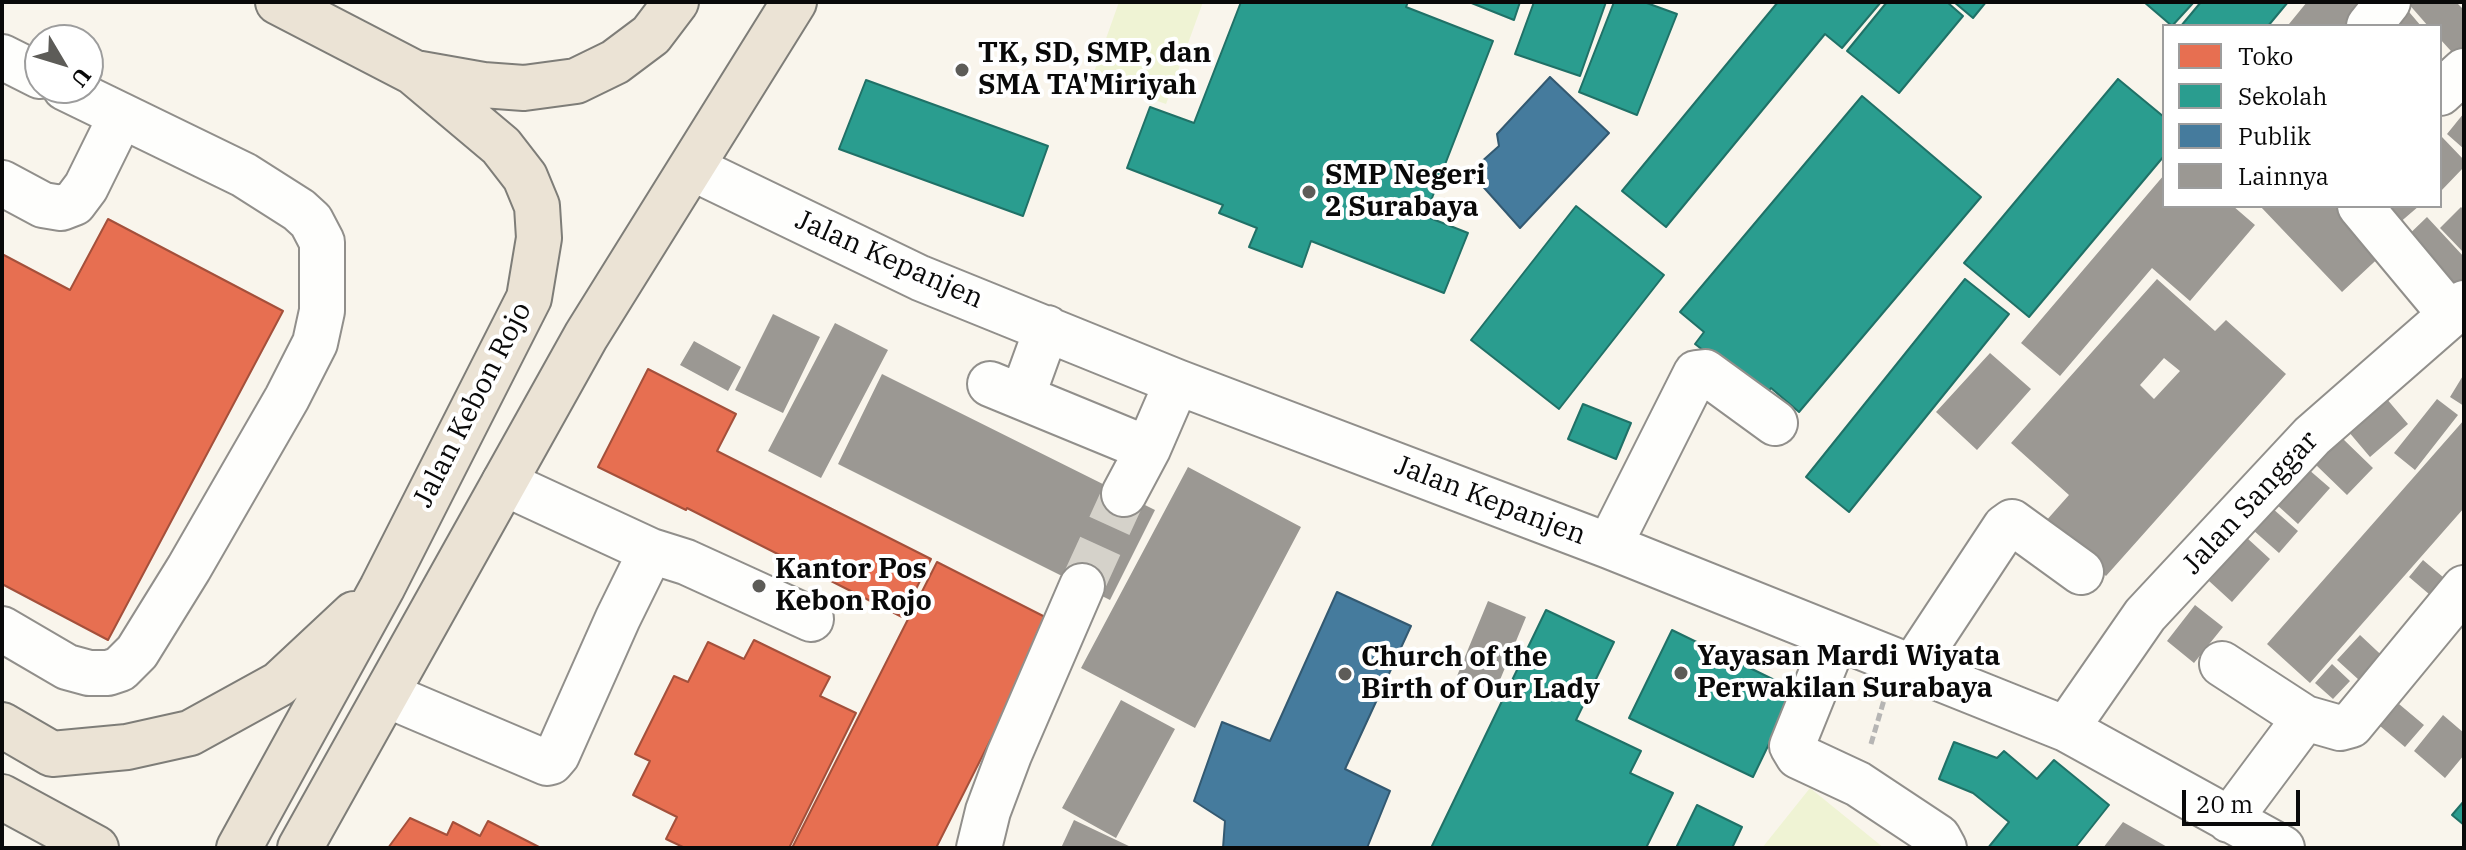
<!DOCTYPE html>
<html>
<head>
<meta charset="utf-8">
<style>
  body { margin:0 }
  #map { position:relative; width:2466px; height:850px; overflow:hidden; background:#f9f5ec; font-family:"IBM Plex Serif",serif }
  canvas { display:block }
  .frame { position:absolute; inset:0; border:4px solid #090909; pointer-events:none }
  .legend { position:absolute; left:2162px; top:24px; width:280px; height:184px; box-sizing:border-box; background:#fff; border:2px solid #9d9d9d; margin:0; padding:10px 14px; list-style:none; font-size:24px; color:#090909 }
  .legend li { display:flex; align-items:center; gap:16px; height:40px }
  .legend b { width:40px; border:2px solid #9d9d9d }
  .north { position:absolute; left:24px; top:24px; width:80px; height:80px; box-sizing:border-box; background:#fff; border:2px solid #9d9d9d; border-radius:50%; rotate:128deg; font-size:22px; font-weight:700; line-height:32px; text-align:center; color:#090909 }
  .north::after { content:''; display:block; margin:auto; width:28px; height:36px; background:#5d5c58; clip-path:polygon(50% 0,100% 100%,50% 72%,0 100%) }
  .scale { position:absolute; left:2182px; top:790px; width:118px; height:36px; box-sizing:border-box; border:4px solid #090909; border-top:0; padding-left:10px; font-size:24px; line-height:28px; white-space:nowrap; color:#090909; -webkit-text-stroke:6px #fff; paint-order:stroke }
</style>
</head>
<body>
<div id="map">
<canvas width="2466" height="850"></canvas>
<div class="frame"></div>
<ul class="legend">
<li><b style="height:22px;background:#e76f51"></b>Toko</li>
<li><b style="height:22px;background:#2a9d8f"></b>Sekolah</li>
<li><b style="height:22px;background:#457b9d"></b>Publik</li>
<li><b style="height:22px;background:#9b9893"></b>Lainnya</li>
</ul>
<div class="north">U</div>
<div class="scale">20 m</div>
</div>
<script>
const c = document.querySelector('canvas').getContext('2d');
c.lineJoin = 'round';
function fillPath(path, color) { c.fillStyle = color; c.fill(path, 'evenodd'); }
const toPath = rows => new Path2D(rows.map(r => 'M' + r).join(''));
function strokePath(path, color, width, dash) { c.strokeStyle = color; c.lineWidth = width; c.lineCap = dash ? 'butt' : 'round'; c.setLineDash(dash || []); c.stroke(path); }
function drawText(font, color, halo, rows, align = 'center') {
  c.font = font + ' "IBM Plex Serif",serif'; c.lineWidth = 8; c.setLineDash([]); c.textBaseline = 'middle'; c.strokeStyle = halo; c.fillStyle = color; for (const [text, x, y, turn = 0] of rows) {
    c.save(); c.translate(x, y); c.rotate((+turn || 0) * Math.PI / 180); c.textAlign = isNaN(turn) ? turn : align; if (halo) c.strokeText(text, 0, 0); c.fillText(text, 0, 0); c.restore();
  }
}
const pitch = toPath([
  [1119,2,1203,2,1166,104,1092,78],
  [1810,788,1884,848,1762,848]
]);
const shops = toPath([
  [108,219,283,311,108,640,2,584,2,254,70,290,108,219],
  [648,369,736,414,717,451,931,559,902,617,687,508,686,510,598,467,648,369],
  [937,562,1051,620,936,848,792,848,937,562],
  [754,640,830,677,820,696,856,713,789,848,685,848,666,839,677,817,633,795,650,761,635,754,674,676,688,682,708,642,744,659,754,640],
  [410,818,447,835,453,822,480,836,488,821,539,847,388,848,410,818]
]);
const schools = toPath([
  [1241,2,1408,2,1406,7,1493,41,1425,216,1468,233,1444,293,1311,241,1302,267,1249,247,1257,228,1219,213,1223,205,1127,168,1150,107,1194,123,1241,2],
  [1469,2,1520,2,1514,20,1469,2],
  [1534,2,1606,2,1580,76,1515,54,1534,2],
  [1614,2,1644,2,1677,14,1637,115,1579,92,1614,2],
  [1778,2,1881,2,1842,48,1825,34,1666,227,1622,191,1778,2],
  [1887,2,1947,2,1963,16,1899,93,1847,51,1887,2],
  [1954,2,1986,2,1973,18,1954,2],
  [2144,2,2194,2,2172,26,2144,2],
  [2201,2,2288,2,2268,26,2181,26,2201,2],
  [2118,79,2164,117,2164,156,2029,317,1964,263,2118,79],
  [866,80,1048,146,1023,216,839,149,866,80],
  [1862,96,1981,197,1799,412,1771,388,1764,397,1695,344,1704,332,1680,312,1862,96],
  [1576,206,1664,275,1559,409,1471,340,1576,206],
  [1965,279,2009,314,1849,512,1806,477,1965,279],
  [1583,404,1631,423,1616,459,1568,439,1583,404],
  [1546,610,1614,642,1576,720,1641,751,1630,773,1673,793,1646,848,1431,848,1546,610],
  [1672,630,1795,690,1753,777,1629,718,1672,630],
  [1954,742,1997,758,2004,751,2037,779,2054,760,2109,805,2075,848,1988,848,2009,822,1973,793,1939,779,1954,742],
  [2464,801,2464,825,2452,815,2464,801],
  [1697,805,1742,827,1732,848,1676,848,1697,805]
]);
const public = toPath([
  [1550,77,1609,133,1520,228,1470,172,1499,146,1497,134,1550,77],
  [1337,592,1411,626,1345,769,1390,791,1367,848,1223,848,1225,821,1194,801,1222,722,1270,741,1337,592]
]);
const building = toPath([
  [2307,2,2366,2,2365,26,2291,26,2289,24],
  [2407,2,2456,2,2464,10,2464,59,2461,62,2440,39,2440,26,2428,26],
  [2404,6,2421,26,2380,26],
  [2464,113,2464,149,2447,134],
  [2442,137,2464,160,2464,167,2440,192],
  [2164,175,2164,206,2233,206,2255,225,2190,301,2152,268,2060,376,2021,343],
  [2260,206,2345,206,2387,250,2342,292],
  [2382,206,2419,206,2398,224],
  [2461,207,2464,210,2464,253,2440,228],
  [2427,217,2464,257,2464,287,2450,300,2398,245],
  [2157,279,2215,331,2226,320,2286,374,2106,576,2045,522,2069,495,2011,443],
  [2164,358,2180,371,2154,399,2140,385],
  [773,314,820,337,783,413,735,390],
  [835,323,888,350,821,478,768,451],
  [694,341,741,367,728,391,680,365],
  [1990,353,2031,389,1977,450,1936,412],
  [882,374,1155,510,1110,600,838,464],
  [2464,374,2464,406,2450,397],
  [2386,398,2408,424,2370,457,2348,431],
  [2437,399,2458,415,2415,470,2394,453],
  [2464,420,2464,508,2310,683,2267,644],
  [2342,438,2373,468,2347,495,2316,465],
  [1188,467,1301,527,1195,728,1081,668],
  [2308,469,2330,488,2298,524,2276,504],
  [2272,508,2298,531,2279,553,2253,530],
  [2247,538,2270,559,2232,602,2209,581],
  [2423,560,2457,589,2443,606,2409,577],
  [1488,601,1526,617,1495,692,1457,676],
  [2195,605,2223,627,2194,663,2167,641],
  [2360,635,2392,665,2370,690,2337,660],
  [2332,664,2350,681,2333,699,2315,683],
  [1121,700,1175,729,1116,838,1062,808],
  [2399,704,2424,725,2405,747,2380,726],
  [2443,715,2464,733,2464,755,2445,778,2414,751],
  [1074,820,1133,848,1061,848],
  [2123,822,2169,848,2103,848]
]);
const minorTunnel = toPath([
  [1082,586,1124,494]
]);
const path = toPath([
  [1871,744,1884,700]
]);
const minor = toPath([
  [2369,26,2388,2],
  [2,57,40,76],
  [2440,93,2464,71],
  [692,168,920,278,1177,382,1609,546,2066,729,2282,848],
  [2,183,43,205,61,208,74,203,86,187,121,116],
  [2360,206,2451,315],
  [990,384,1148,449],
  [1022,397,1047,328],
  [504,483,651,551,686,562,811,619],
  [1124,494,1148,449,1177,382],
  [1609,546,1696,373,1705,372,1775,423],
  [2,629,67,667,89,673,108,673,120,669,137,652,189,568,287,398,315,343,322,311,322,242,311,221,299,210,244,175,65,88],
  [1836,637,1792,746,1798,756,1858,784,1938,837,1944,848],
  [2222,664,2305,718,2229,820],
  [1912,668,2005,527,2012,522,2081,572],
  [387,695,547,763,551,762,557,755,618,618,651,551],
  [2305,718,2340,728,2351,725,2464,588],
  [2066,729,2145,615,2312,436,2464,303],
  [979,848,988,811,1009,755,1082,586]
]);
const major = toPath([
  [415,73,483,85,524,88,576,81,615,62,651,35,676,2],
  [2,725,52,754,127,747,190,733,279,684,354,614],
  [2,797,96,848],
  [239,848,382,588,529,298,539,238,537,206,525,177,501,146,413,72,278,2],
  [300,848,586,336,794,2]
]);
const markers = [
  [962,70,8,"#5d5c58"],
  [1309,192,8,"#5d5c58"],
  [759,586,8,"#5d5c58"],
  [1681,673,8,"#5d5c58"],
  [1345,674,8,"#5d5c58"]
];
const poiNames = [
  ["TK, SD, SMP, dan",978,54],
  ["SMA TA'Miriyah",978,86],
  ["SMP Negeri",1325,176],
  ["2 Surabaya",1325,208],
  ["Kantor Pos",775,570],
  ["Kebon Rojo",775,602],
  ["Yayasan Mardi Wiyata",1697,657],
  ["Perwakilan Surabaya",1697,689],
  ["Church of the",1361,658],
  ["Birth of Our Lady",1361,690]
];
const streetNames = [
  ["Jalan Kepanjen",889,260,24],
  ["Jalan Kebon Rojo",473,405,-63],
  ["Jalan Kepanjen",1490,501,21],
  ["Jalan Sanggar",2251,503,-47]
];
fillPath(pitch, '#eff3d4');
fillPath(shops, '#e76f51');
strokePath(shops, '#a4503b', 2);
fillPath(schools, '#2a9d8f');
strokePath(schools, '#207167', 2);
fillPath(public, '#457b9d');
strokePath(public, '#335971', 2);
fillPath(building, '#9b9893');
strokePath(minorTunnel, '#d5d2ca', 44, [44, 22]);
strokePath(minor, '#918f8b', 48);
strokePath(major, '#7e7d78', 48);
strokePath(path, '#b6b5b4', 5, [8, 4]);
strokePath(minor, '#fefefc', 44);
strokePath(major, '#ebe3d5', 44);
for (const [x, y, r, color] of markers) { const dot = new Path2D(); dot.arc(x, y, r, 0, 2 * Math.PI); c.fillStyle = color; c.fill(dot); strokePath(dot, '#fff', 3); }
drawText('bold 28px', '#090909', '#fff', poiNames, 'left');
drawText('28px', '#090909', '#fff', streetNames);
</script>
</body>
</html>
